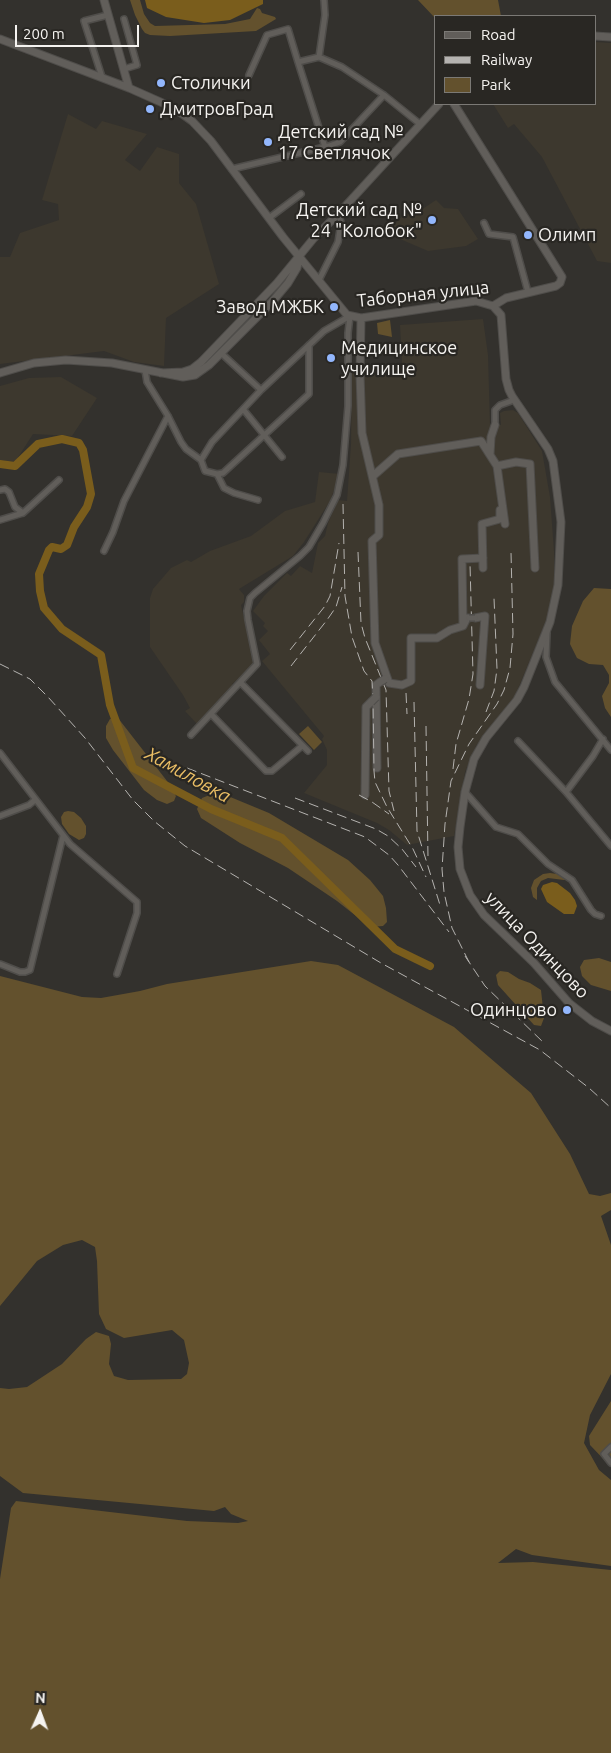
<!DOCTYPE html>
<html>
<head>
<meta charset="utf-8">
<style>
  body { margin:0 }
  #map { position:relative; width:611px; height:1753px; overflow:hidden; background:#33312d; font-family:Ubuntu,sans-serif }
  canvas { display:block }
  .legend { position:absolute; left:434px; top:15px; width:162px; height:90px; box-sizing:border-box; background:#292723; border:1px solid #7b7975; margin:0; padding:6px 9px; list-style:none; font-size:15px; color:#f5f3f0 }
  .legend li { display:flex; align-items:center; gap:10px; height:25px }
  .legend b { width:25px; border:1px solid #7b7975 }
  .north { position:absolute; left:15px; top:1688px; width:50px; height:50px; -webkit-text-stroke:4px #292723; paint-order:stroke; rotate:2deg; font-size:14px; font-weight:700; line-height:20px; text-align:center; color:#f5f3f0 }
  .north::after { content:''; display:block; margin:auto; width:18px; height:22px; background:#f5f3f0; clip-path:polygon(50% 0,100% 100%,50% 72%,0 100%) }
  .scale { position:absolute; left:15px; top:25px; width:124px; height:22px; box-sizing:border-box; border:2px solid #f5f3f0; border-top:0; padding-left:6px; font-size:15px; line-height:18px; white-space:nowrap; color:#f5f3f0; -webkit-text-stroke:4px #292723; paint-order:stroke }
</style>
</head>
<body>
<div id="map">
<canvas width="611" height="1753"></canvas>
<ul class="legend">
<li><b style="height:6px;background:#615e5a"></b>Road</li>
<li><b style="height:6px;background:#b5b3b0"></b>Railway</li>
<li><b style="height:14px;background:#63512d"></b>Park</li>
</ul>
<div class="north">N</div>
<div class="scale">200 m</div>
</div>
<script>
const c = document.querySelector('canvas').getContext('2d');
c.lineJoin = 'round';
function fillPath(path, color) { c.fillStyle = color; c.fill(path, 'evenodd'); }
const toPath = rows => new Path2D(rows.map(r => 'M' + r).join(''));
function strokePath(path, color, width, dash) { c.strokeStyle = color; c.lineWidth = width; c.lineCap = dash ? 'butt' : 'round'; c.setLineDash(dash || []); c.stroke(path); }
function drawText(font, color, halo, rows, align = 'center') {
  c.font = font + ' Ubuntu,sans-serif'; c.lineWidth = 4.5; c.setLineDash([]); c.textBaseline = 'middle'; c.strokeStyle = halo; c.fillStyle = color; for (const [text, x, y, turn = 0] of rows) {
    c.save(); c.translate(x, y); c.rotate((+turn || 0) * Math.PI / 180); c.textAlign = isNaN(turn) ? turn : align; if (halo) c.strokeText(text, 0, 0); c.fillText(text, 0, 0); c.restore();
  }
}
const built = toPath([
  [595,42,611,43,611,263,597,261,542,157,514,124,508,128,493,104,595,104],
  [68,114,96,129,102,121,147,134,125,160,140,171,157,147,179,154,179,183,196,204,219,284,166,318,164,366,134,362,104,351,0,364,0,257,10,257,20,233,59,220,58,204,42,200],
  [436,200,444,208,458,209,478,239,466,246,428,251,393,236,393,226,404,214,421,210],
  [483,319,488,355,490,425,501,425,500,413,504,411,513,410,518,413,542,451,550,497,554,551,554,592,550,612,515,696,476,746,465,772,454,836,407,845,389,830,377,823,304,793,327,765,327,750,322,739,324,736,262,661,270,654,259,640,268,631,263,626,265,623,253,611,264,596,287,573,291,576,300,566,312,573,318,543,325,536,328,523,338,500,347,501,351,444,352,366,381,367,390,372,412,372,412,363,402,363,400,325],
  [61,377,97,398,72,436,33,434,15,462,0,460,0,386,29,378],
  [319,472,340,474,330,501,304,542,293,556,239,589,244,595,244,602,241,605,254,661,252,667,232,684,234,688,197,724,185,711,190,708,183,695,150,647,150,598,153,589,171,568,187,560,191,562,210,551,251,536,285,511,315,502]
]);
const green = toPath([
  [130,0,140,0,144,14,150,23,155,26,225,24,250,19,257,8,260,9,262,13,275,17,276,19,256,31,170,36,150,35,145,33,142,29,135,15],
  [418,0,498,0,501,16,435,16,435,18],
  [390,320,392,337,378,334,377,323],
  [594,588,611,589,611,717,605,708,602,696,609,683,609,675,603,665,589,664,577,658,570,644,572,626,583,601],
  [118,718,167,781,176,796,174,801,167,804,157,800,144,790,113,750,106,738,106,726,110,719],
  [308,726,322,742,314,750,299,734],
  [212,794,223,794,269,813,348,860,370,880,383,896,386,908,387,922,383,926,370,927,337,901,288,868,240,843,201,818,197,809,202,798],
  [68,811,74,812,81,818,86,826,86,834,84,838,79,840,69,834,62,824,61,817,64,812],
  [550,873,557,874,566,879,564,880,548,878,541,881,537,888,537,900,533,897,531,888,534,880,543,874],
  [599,958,611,962,611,991,591,985,582,976,580,967,584,960],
  [311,961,338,965,454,1027,531,1093,570,1154,589,1194,600,1196,611,1193,611,1210,601,1216,611,1245,611,1374,590,1415,584,1443,599,1470,611,1480,611,1566,532,1555,516,1549,498,1563,533,1562,611,1570,611,1753,0,1753,0,1579,11,1508,16,1501,187,1521,238,1523,248,1521,231,1514,225,1507,214,1511,23,1493,0,1476,0,1388,9,1389,27,1387,62,1364,86,1339,96,1332,109,1336,111,1344,109,1364,114,1376,128,1380,181,1379,187,1374,189,1363,184,1340,172,1330,124,1338,106,1329,99,1314,97,1261,95,1247,82,1240,63,1245,37,1261,0,1306,0,976,82,997,101,998,140,991,167,984],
  [500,971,508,972,519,979,530,983,541,990,544,1018,541,1026,534,1025,498,985,496,975],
  [611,1401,611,1467,590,1445,589,1436]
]);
const water = toPath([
  [145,0,263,0,263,4,230,20,204,23,166,17,147,8],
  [552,882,557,883,570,893,575,900,577,906,574,914,564,914,547,902,541,889,543,885]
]);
const river = toPath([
  [0,464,15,466,38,444,62,439,79,443,83,450,91,494,87,507,74,527,67,545,61,549,52,547,49,550,39,574,40,591,44,608,62,629,101,655,110,705,133,768,211,809,282,838,395,949,430,966]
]);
const street = toPath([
  [324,0,325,15,319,57,342,67,384,95,420,124],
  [319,57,298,62,325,147],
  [124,69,137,65,124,19],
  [249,75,267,35,288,29,298,62],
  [102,77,84,21,108,15],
  [232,169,329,146,340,142,384,95],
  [269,218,301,194],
  [484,223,489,234,513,237,528,292],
  [319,280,338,242,341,223,339,213],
  [221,353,261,390],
  [145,370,147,382,168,416,181,442,186,449,201,460,205,471,217,474,224,488,234,493,258,500],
  [243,409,282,457],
  [495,425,495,410,500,405,514,400],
  [201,460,212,442,261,390,324,331,350,316],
  [217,474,223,473,309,394,309,345],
  [0,490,5,489,9,492,15,507,23,513],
  [0,520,23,513,59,480],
  [104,551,113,532,124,501,168,416],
  [547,633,546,657,555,682,611,750],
  [241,683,308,751],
  [211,714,266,771,272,771,302,746],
  [191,735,257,664,248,620,247,611,250,598,255,593,300,556,309,547,323,523,337,495,343,465,348,406,348,333,350,316],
  [518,741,566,792,611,846],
  [0,753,70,844,137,902,137,913,117,974],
  [465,792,496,827,518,834,548,864,572,880,591,910,595,914,601,916],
  [566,792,593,756,603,739],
  [0,816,29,805,35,800],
  [0,964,20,972,25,972,30,970,63,836],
  [611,1447,604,1454,611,1463]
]);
const secondary = toPath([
  [104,0,129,88],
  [595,36,611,37],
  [0,39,129,88,174,108,192,121,211,141,283,237,347,315,361,318,476,301,493,306,501,315,506,379,509,390,512,396,548,449,553,461,561,522,558,585,550,622,524,687,517,700,486,738,474,759,465,792,460,827,458,847,460,869,470,895,484,915,534,963,569,1003,592,1021,611,1031],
  [454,104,562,277,560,283,556,286,506,298,493,306],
  [361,318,360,374,362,433,379,505,379,535,372,541,375,643,389,683,402,685,411,681,411,638,437,638,450,630,463,626,467,618,469,618],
  [0,373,34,363,66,360,112,363,183,377,195,375,209,365,272,302,288,283,297,268,299,258],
  [161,373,183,372,192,369,201,362,277,283,314,238,339,213,439,104],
  [490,454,491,437,495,425],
  [497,466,516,462,530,464,535,568],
  [373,476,398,454,481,441,497,466,505,524],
  [483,568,482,524,500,519,500,510],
  [475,618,485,616,480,685],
  [463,624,462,559,483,558],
  [377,768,376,685,380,682],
  [365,795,366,707,371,702]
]);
const rail = toPath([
  [343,504,345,596,352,637,364,671,372,681,373,701,374,771,375,782,387,807,413,849,426,877],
  [358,552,361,623,365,638,386,690,389,791,394,811],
  [290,650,325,606,330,596,339,543],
  [0,664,30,679,48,697,85,738,133,800,154,821,185,846,381,963,540,1050,589,1088,611,1108],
  [291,666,327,620,336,607,342,587],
  [406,693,407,714],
  [414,702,417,831,440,905],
  [486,712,494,691,497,669,494,598],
  [426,726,428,858],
  [187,768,365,837,389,855,398,865,449,932],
  [453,769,456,744,469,699,473,674,470,564],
  [359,795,372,802,389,814],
  [295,798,376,829,388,836,402,849,416,867],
  [465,956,485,986,544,1043],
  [469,962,452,928,444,892,442,869,445,824,451,781,469,744,497,704,504,690,510,668,513,634,511,552]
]);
const streetBridge = toPath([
  [469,618,475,618]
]);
const secondaryBridge = toPath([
  [380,682,385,679],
  [371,702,376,697]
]);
const markers = [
  [161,83,5,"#93b7fd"],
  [150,109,5,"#93b7fd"],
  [268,142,5,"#93b7fd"],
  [432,220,5,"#93b7fd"],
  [528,235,5,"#93b7fd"],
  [334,307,5,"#93b7fd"],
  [331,358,5,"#93b7fd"],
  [567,1010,5,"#93b7fd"]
];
const poiNames = [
  ["Столички",171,83],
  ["ДмитровГрад",160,109],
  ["Детский сад №",278,132],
  ["17 Светлячок",278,153],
  ["Детский сад №",422,210,"right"],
  ["24 \"Колобок\"",422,231,"right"],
  ["Олимп",538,235],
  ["Завод МЖБК",324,307,"right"],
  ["Медицинское",341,348],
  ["училище",341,369],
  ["Одинцово",557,1010,"right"]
];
const streetNames = [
  ["Таборная улица",423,294,-6],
  ["улица Одинцово",537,945,46]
];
const waterNames = [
  ["Хамиловка",188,775,29]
];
fillPath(built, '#3d382e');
fillPath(green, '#63512d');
fillPath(water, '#7a5d1c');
strokePath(river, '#7a5d1c', 8);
strokePath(street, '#4f4d4a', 8);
strokePath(secondary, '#4f4d4a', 9);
strokePath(street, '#615e5a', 5);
strokePath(secondary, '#615e5a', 7);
strokePath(rail, '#b5b3b0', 1, [10, 5]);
strokePath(streetBridge, '#4f4d4a', 8, []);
strokePath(secondaryBridge, '#4f4d4a', 9, []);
strokePath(streetBridge, '#615e5a', 5);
strokePath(secondaryBridge, '#615e5a', 7);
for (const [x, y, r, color] of markers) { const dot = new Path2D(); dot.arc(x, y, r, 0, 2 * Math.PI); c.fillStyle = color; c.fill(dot); strokePath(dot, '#292723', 2); }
drawText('18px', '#f5f3f0', '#292723', poiNames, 'left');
drawText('18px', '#f5f3f0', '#292723', streetNames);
drawText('italic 19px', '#eabe65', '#292723', waterNames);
</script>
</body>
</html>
